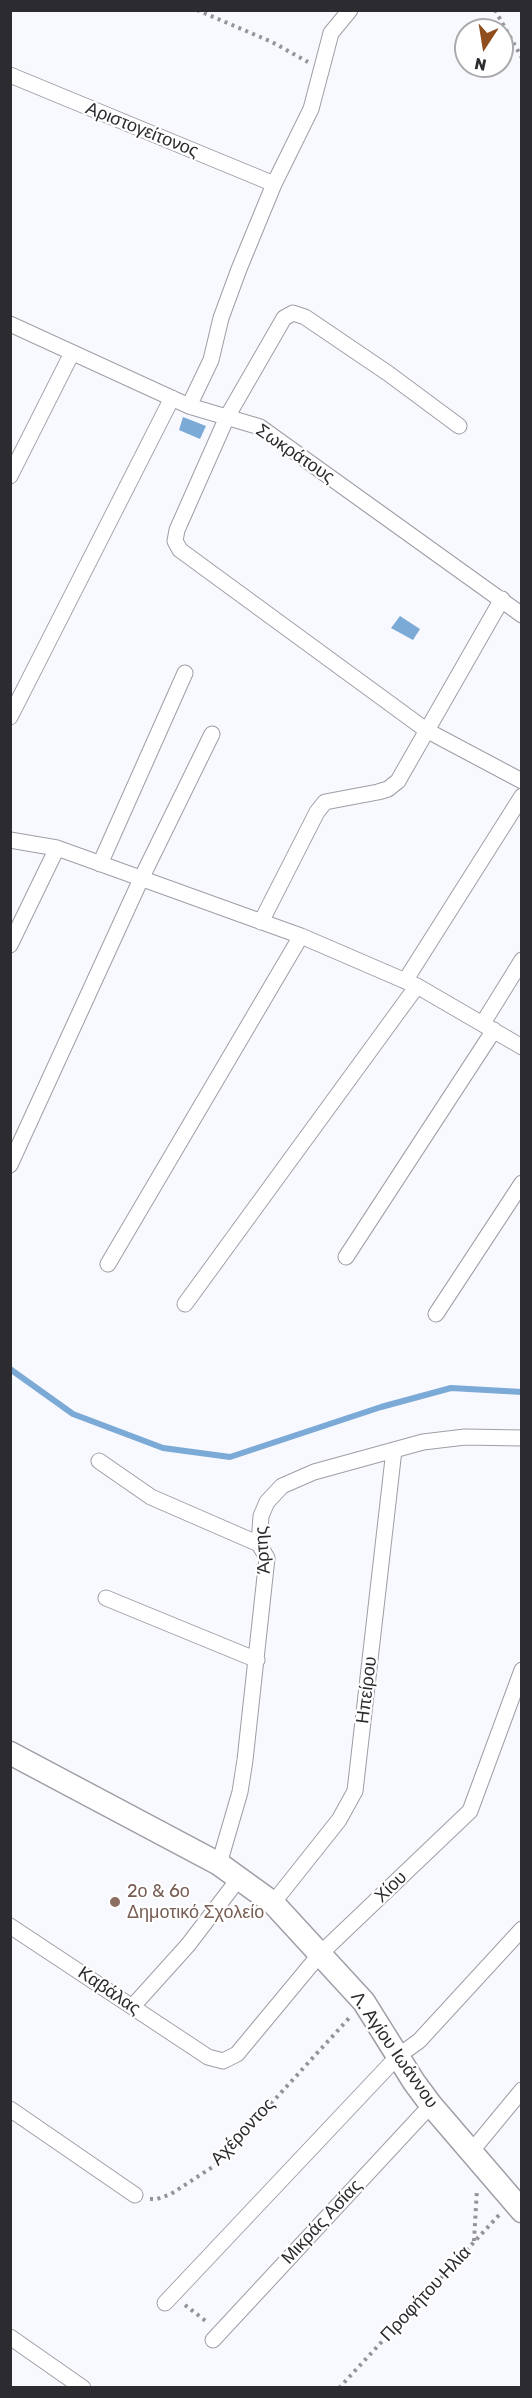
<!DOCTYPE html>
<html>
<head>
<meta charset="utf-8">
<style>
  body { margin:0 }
  #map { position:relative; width:532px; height:2398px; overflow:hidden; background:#f8f8ff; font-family:Rubik,sans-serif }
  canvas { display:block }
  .frame { position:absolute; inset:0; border:12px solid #2c2b2f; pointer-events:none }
  .north { position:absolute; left:454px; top:18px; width:60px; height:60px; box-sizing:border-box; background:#fff; border:2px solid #abaaac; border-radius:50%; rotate:192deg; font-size:16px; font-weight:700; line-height:24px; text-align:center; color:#2c2b2f }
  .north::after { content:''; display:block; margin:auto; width:21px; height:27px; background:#904d1e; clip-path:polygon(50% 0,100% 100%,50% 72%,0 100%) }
</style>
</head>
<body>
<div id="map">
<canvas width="532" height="2398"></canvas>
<div class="frame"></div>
<div class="north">N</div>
</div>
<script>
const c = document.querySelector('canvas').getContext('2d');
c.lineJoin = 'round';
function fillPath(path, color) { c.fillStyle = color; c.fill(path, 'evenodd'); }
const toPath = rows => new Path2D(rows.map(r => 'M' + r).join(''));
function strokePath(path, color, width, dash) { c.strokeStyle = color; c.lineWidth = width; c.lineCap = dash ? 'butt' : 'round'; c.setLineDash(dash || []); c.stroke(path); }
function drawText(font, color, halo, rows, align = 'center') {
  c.font = font + ' Rubik,sans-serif'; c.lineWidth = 4.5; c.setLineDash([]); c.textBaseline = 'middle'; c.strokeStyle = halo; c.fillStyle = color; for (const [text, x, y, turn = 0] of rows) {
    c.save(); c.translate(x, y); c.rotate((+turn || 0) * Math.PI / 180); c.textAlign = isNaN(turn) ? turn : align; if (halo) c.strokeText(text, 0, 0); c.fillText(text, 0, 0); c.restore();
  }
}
const water = toPath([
  [183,417,206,426,200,439,179,430],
  [400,616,420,629,413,640,391,628]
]);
const stream = toPath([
  [10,1369,73,1414,163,1448,230,1457,381,1407,451,1388,522,1392]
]);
const path = toPath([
  [197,10,272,42,308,62],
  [495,10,522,58],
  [150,2199,157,2199,171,2194,214,2166,351,2016],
  [474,2241,477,2189],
  [185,2305,207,2322],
  [339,2388,500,2214]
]);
const street = toPath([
  [10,75,274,184],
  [10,324,189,406,260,427,522,615],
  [189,406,211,360,221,318,239,269,274,184,311,109,331,33,350,10],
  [459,426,389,374,305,317,293,313,284,318,227,417,177,530,175,541,180,550,426,730,522,781],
  [10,476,72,353],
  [10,717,172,398],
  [10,840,57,848,301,936,417,986,522,1047],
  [100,864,185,673],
  [261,922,317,812,325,802,378,792,388,789,398,781,502,599],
  [10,945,57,848],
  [405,981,522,796],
  [483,1023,522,960],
  [10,1165,141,879,212,734],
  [346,1257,494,1030],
  [108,1264,301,936],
  [185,1304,417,986],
  [436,1314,522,1183],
  [99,1461,151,1497,259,1544],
  [106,1598,257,1660],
  [219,1864,240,1792,245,1760,267,1558,259,1544,261,1516,267,1502,282,1486,314,1472,423,1442,465,1437,522,1438],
  [273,1903,339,1820,355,1791,394,1450],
  [10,1926,208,2057,223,2061,237,2054,320,1954,470,1811,522,1670],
  [133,2006,188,1945,240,1877],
  [10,2109,135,2195],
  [470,2153,522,2090],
  [165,2303,398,2056,419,2041,522,1929],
  [10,2337,83,2388],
  [213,2340,431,2105]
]);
const secondary = toPath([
  [10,1753,219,1864,273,1903,364,2002,414,2082,431,2105,522,2211]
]);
const markers = [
  [115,1902,6,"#8d6e63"]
];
const streetNames = [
  ["Αριστογείτονος",142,130,22],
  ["Σωκράτους",295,454,34],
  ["Άρτης",263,1550,-94],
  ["Ηπείρου",367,1690,-83],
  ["Χίου",391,1887,-44],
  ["Καβάλας",109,1991,34],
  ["Λ. Αγίου Ιωάννου",394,2050,55],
  ["Αχέροντος",243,2132,-47],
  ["Μικράς Ασίας",322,2222,-47],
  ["Προφήτου Ηλία",426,2294,-47]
];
const educationNames = [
  ["2ο & 6ο",127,1892],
  ["Δημοτικό Σχολείο",127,1913]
];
fillPath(water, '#7caad7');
strokePath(stream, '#7caad7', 6);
strokePath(street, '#9f9ea6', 17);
strokePath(secondary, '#9f9ea6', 25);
strokePath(path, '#949399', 4, [3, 4.5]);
strokePath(street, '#fff', 15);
strokePath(secondary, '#fff', 22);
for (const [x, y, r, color] of markers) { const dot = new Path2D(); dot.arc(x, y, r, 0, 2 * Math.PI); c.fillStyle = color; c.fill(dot); strokePath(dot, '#fff', 2); }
drawText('18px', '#2c2b2f', '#fff', streetNames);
drawText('18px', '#785e54', '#fff', educationNames, 'left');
</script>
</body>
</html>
